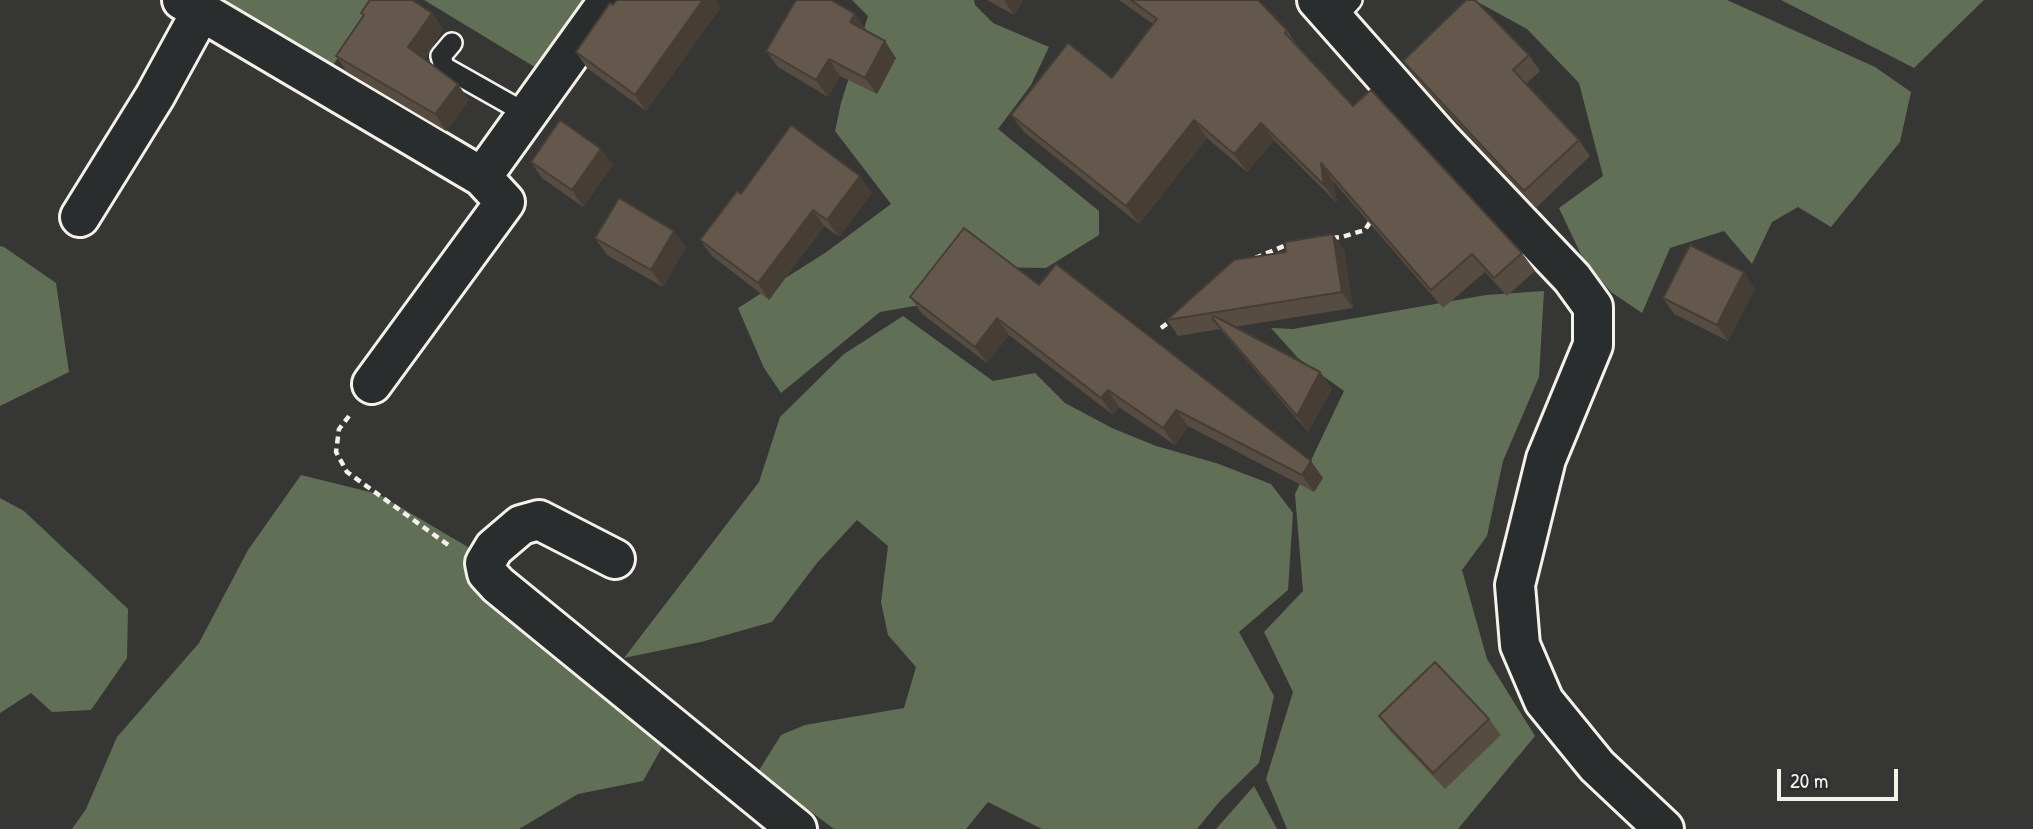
<!DOCTYPE html>
<html>
<head>
<meta charset="utf-8">
<style>
  body { margin:0 }
  #map { position:relative; width:2033px; height:829px; overflow:hidden; background:#363634; font-family:"Patrick Hand",sans-serif }
  canvas { display:block }
  .scale { position:absolute; left:1777px; top:769px; width:121px; height:32px; box-sizing:border-box; border:4px solid #f4f1e8; border-top:0; padding-left:9px; font-size:21px; line-height:24px; white-space:nowrap; color:#f4f1e8; -webkit-text-stroke:5px #2a2d2e; paint-order:stroke }
</style>
</head>
<body>
<div id="map">
<canvas width="2033" height="829"></canvas>
<div class="scale">20 m</div>
</div>
<script>
const c = document.querySelector('canvas').getContext('2d');
c.lineJoin = 'round';
function fillPath(path, color) { c.fillStyle = color; c.fill(path, 'evenodd'); }
const toPath = rows => new Path2D(rows.map(r => 'M' + r).join(''));
function strokePath(path, color, width, dash) { c.strokeStyle = color; c.lineWidth = width; c.lineCap = dash ? 'butt' : 'round'; c.setLineDash(dash || []); c.stroke(path); }
const green = toPath([
  [221,0,375,0,330,70],
  [424,0,585,0,538,69],
  [852,0,974,0,975,5,993,23,1049,47,1031,85,998,129,1099,211,1099,235,1046,268,978,267,955,305,914,306,880,312,781,393,764,368,738,308,825,253,891,204,835,131,841,103,868,16],
  [1474,0,1727,0,1875,67,1911,92,1900,142,1831,227,1798,207,1772,222,1752,264,1724,231,1670,248,1642,313,1611,292,1584,261,1559,208,1603,176,1579,83,1527,29],
  [1781,0,1984,0,1914,68],
  [0,246,4,247,56,283,69,372,0,406],
  [1544,291,1539,377,1503,461,1487,536,1462,570,1487,659,1535,736,1458,829,1287,829,1266,779,1293,692,1264,632,1303,591,1295,494,1344,391,1298,358,1271,328,1293,329,1486,295],
  [903,316,993,381,1035,373,1065,403,1112,428,1156,446,1216,463,1271,484,1293,513,1288,590,1239,632,1274,696,1259,763,1220,801,1197,829,1042,829,988,802,966,829,834,829,758,772,781,735,805,725,904,708,916,667,888,635,881,602,888,546,857,520,817,563,772,622,701,642,624,658,759,482,780,417,844,354],
  [301,475,378,494,512,573,673,728,643,781,578,794,519,829,72,829,86,809,117,737,199,643,248,550],
  [0,498,24,511,128,609,127,658,91,710,52,712,31,693,0,713],
  [1254,786,1277,829,1216,829]
]);
const path = toPath([
  [1332,238,1342,237,1365,230,1372,219],
  [1255,258,1289,244],
  [1161,328,1172,320],
  [349,416,339,429,336,452,347,472,451,547]
]);
const service = toPath([
  [1335,19,1352,0],
  [452,43,441,56,444,67,529,115]
]);
const minor = toPath([
  [182,0,482,177,609,0],
  [80,217,155,96,201,12],
  [372,384,505,202,482,177],
  [615,559,539,520,521,525,494,548,485,563,487,573,498,585,797,829]
]);
const tertiary = toPath([
  [1317,0,1442,141,1572,278,1593,307,1593,345,1546,459,1515,585,1520,645,1544,701,1597,766,1664,829]
]);
const wall = toPath([
  [987,0,1023,0,1014,15],
  [1119,0,1258,0,1287,30,1299,48,1353,106,1522,253,1535,271,1507,296,1485,272,1443,308,1333,181,1337,203,1274,140,1247,172,1207,138,1139,224,1024,132,1011,115,1112,78,1153,24],
  [613,5,721,7,646,111,587,68,576,52],
  [361,13,432,13,443,29,424,59,469,100,446,131,347,72,336,56,363,16],
  [855,14,866,31,896,58,877,94,840,76,828,97,778,67,766,51],
  [1529,55,1540,71,1526,84,1579,140,1590,156,1536,208,1415,77,1403,61],
  [531,162,613,165,583,207,542,178],
  [872,193,839,237,824,226,769,300,712,256,700,240],
  [1333,234,1344,250,1353,308,1234,327,1320,372,1332,389,1308,432,1220,329,1178,336,1167,320,1286,252],
  [595,238,686,247,663,287,607,255],
  [1039,285,1323,478,1314,492,1188,426,1175,445,1119,407,1113,415,1009,335,987,363,922,314,910,297],
  [1755,289,1728,341,1674,314,1663,298],
  [1379,716,1489,719,1501,735,1445,789,1391,732]
]);
const shadedWall = toPath([
  [703,0,716,0,721,7,646,111,635,95],
  [1004,0,1023,0,1014,15],
  [432,13,443,29,420,64,408,47],
  [855,14,867,31,862,39,850,22],
  [885,41,896,58,877,94,865,78],
  [829,59,840,76,828,97,816,80],
  [458,84,469,100,446,131,435,114],
  [1194,120,1207,138,1139,224,1126,206],
  [1261,123,1274,140,1247,172,1234,154],
  [601,149,613,165,583,207,572,190],
  [1321,163,1333,181,1337,203,1324,185],
  [860,176,872,193,839,237,827,220],
  [813,210,824,226,769,300,758,283],
  [674,231,686,247,663,287,651,270],
  [1333,234,1344,250,1353,308,1342,292],
  [1744,272,1755,289,1728,341,1717,325],
  [997,318,1009,335,987,363,975,347],
  [1320,372,1332,389,1308,432,1297,416],
  [1108,390,1119,407,1113,415,1101,398],
  [1176,410,1188,426,1175,445,1163,428],
  [1311,461,1323,478,1314,492,1302,475]
]);
const building = toPath([
  [370,0,412,0,432,13,408,47,458,84,435,114,336,56,364,15,361,13,370,0],
  [617,0,703,0,635,95,576,52,610,3,613,5,617,0],
  [796,0,831,0,855,14,850,22,885,41,865,78,829,59,816,80,766,51,796,0],
  [1131,0,1258,0,1287,30,1285,33,1353,106,1371,90,1522,253,1494,278,1472,254,1431,290,1321,163,1324,185,1261,123,1234,154,1194,120,1126,206,1011,115,1068,43,1112,78,1157,19,1131,0],
  [1466,0,1475,0,1529,55,1513,70,1579,140,1524,191,1403,61,1466,0],
  [560,120,601,149,572,190,531,162,560,120],
  [791,125,860,176,827,220,813,210,758,283,700,240,737,191,741,194,791,125],
  [619,198,674,231,651,270,595,238,619,198],
  [964,228,1039,285,1056,264,1311,461,1302,475,1176,410,1163,428,1108,390,1101,398,997,318,975,347,910,297,964,228],
  [1333,234,1342,292,1167,320,1234,260,1286,252,1285,242,1333,234],
  [1690,245,1744,272,1717,325,1663,298,1690,245],
  [1214,316,1320,372,1297,416,1212,318,1214,316],
  [1435,662,1489,719,1433,773,1379,716,1435,662]
]);
fillPath(green, '#626f57');
strokePath(service, '#f4f1e8', 24);
strokePath(minor, '#f4f1e8', 44);
strokePath(tertiary, '#f4f1e8', 44);
strokePath(path, '#f4f1e8', 4.5, [7, 5]);
strokePath(service, '#2a2d2e', 19);
strokePath(minor, '#2a2d2e', 38);
strokePath(tertiary, '#2a2d2e', 38);
fillPath(wall, '#564c41');
fillPath(shadedWall, '#463e35');
fillPath(building, '#64584c');
strokePath(building, '#463e35', 2);
</script>
</body>
</html>
